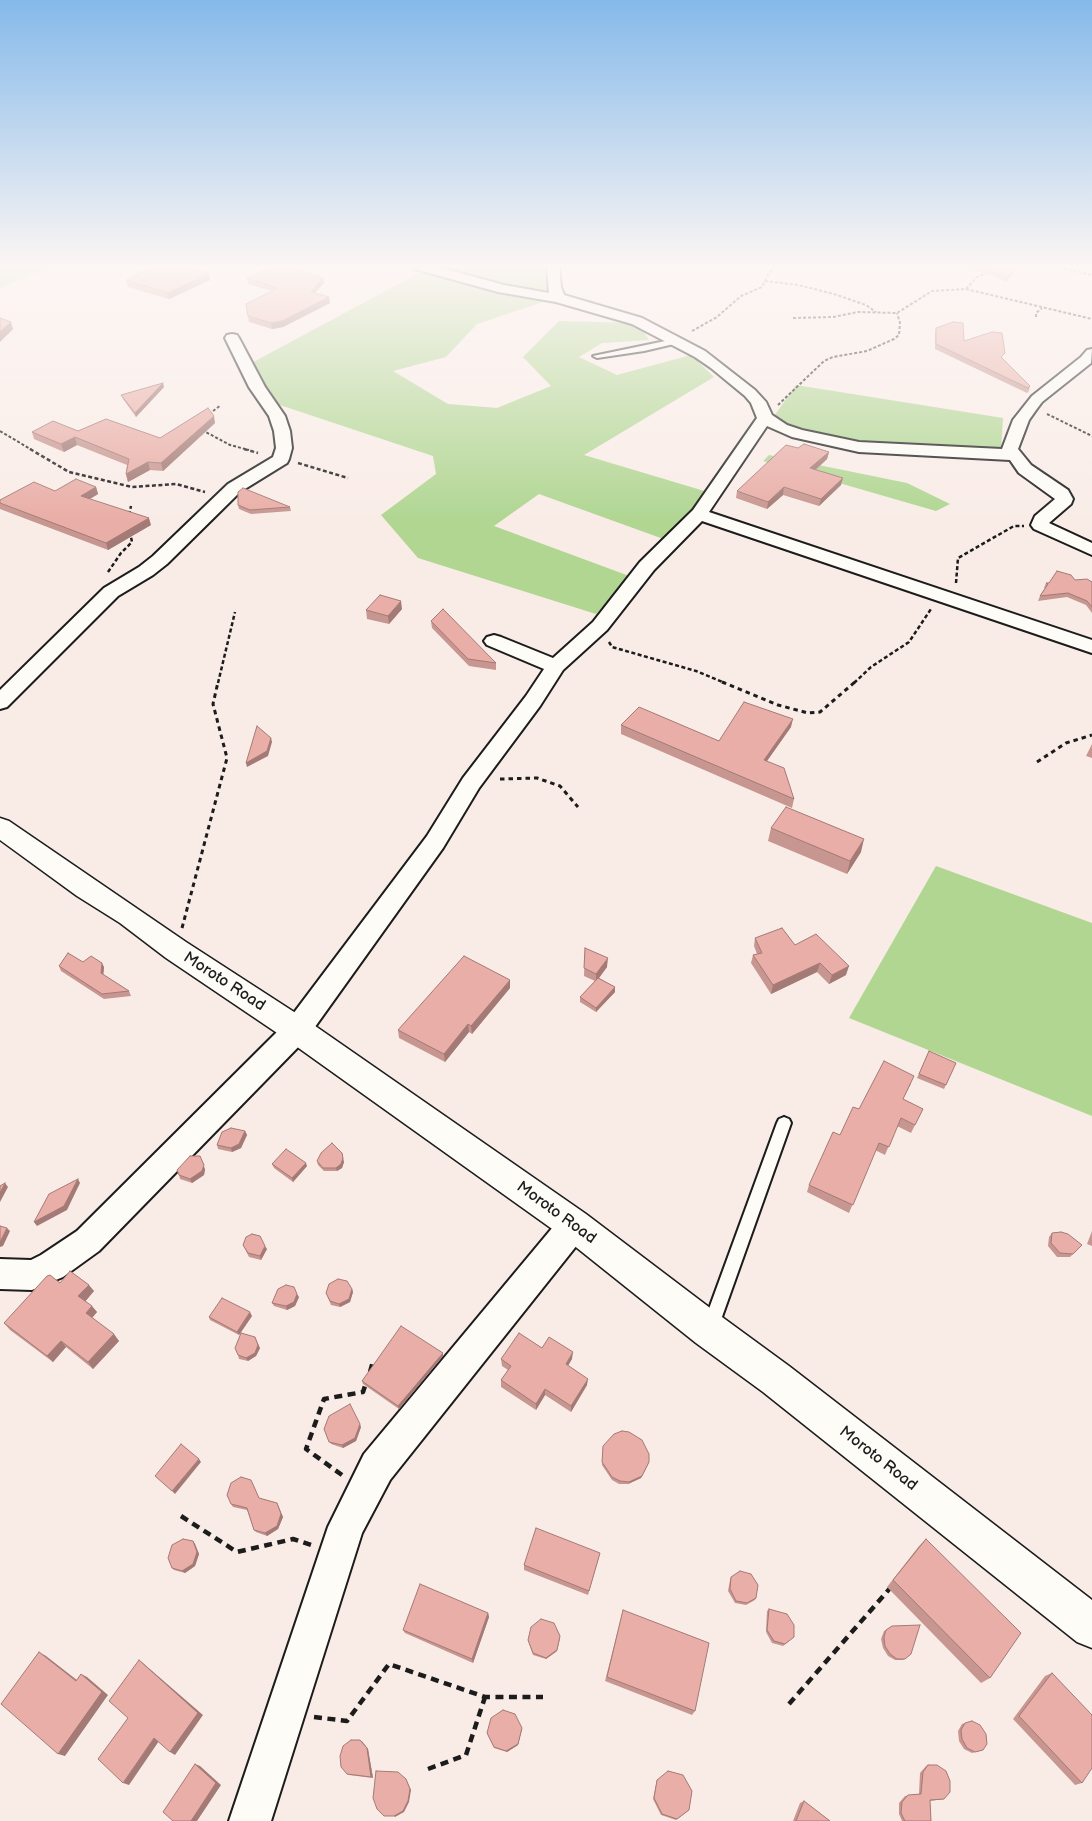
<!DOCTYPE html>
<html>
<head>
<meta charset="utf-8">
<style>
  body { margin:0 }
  canvas { display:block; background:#f9ece7 }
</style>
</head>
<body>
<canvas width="1092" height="1821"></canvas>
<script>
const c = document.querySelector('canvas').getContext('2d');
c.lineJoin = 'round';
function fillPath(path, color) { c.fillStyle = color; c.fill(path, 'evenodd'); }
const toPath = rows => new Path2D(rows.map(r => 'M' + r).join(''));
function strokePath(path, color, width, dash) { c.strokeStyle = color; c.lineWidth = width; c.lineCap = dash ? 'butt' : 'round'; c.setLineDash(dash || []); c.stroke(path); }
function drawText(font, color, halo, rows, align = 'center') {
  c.font = font + ' "Balsamiq Sans",sans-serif'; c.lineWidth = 5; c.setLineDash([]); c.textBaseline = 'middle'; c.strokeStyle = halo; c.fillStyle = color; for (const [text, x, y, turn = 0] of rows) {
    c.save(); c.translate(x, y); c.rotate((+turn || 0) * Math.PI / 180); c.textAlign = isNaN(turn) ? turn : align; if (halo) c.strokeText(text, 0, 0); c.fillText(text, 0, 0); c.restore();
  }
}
const green = toPath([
  [0,266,53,266,0,288],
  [432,266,550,266,552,299,477,324,446,357,393,371,448,404,497,408,551,386,523,357,559,321,637,323,649,340,602,343,579,357,617,375,691,355,714,377,584,455,711,493,669,541,539,494,494,526,632,577,596,614,418,558,381,515,436,474,433,456,271,402,246,366],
  [796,385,1003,418,1001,450,836,444,772,419],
  [769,455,907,483,950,504,936,511,763,461],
  [936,866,1092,923,1092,1116,849,1018]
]);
const pathFar3 = toPath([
  [1049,266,1092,275],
  [765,281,798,285,834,294,866,305,876,312],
  [966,289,1092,319],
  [1036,317,1036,313,1042,308],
  [793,318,833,317,858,312,897,313,932,291,966,289,977,277,987,273],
  [692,331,717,317,741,296,762,287,769,273,776,266],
  [778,405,824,361,833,357,867,351,894,339,899,335,900,323,897,313],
  [209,414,221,405],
  [1047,414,1092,436],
  [202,430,230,445,249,450],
  [0,431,32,450]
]);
const pathFar2 = toPath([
  [30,449,69,472,132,487,176,484,205,492],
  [244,449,258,453],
  [298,463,348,478],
  [129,515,131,506],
  [108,572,121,553,132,542,130,532],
  [956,583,958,558,1014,526,1024,526],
  [609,642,612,647,696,671,725,683],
  [218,683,235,612],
  [854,683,871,667,909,642,931,609]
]);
const pathFar1 = toPath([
  [722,682,778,705,808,713,820,712,855,682],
  [1037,762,1066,743,1092,735],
  [500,779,537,778,560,786,578,807],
  [182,928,227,758,213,704,218,682]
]);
const path = toPath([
  [370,1372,373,1361],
  [342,1475,306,1449,324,1399,363,1392,366,1383],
  [181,1516,237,1552,293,1539,311,1545],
  [789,1704,892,1586],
  [314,1717,347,1721,389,1664,485,1697,543,1697],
  [428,1769,466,1755,485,1697]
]);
const lane = toPath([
  [675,339,679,341,678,343,644,351,597,358,593,356,675,339],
  [784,1117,789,1119,791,1123,718,1328,716,1334,710,1336,704,1334,702,1328,777,1123,779,1119,784,1117]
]);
const street = toPath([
  [414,266,434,266,504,285,549,293,547,266,559,266,561,287,564,295,642,318,705,351,755,390,766,402,772,415,787,425,802,430,859,442,1002,449,1013,420,1032,396,1081,357,1087,350,1092,349,1091,363,1042,402,1036,410,1029,420,1018,449,1031,465,1068,490,1073,499,1071,504,1049,523,1092,543,1092,555,1034,529,1031,525,1035,516,1055,499,1019,473,1010,460,859,452,792,437,767,426,709,512,1092,640,1092,653,702,521,654,570,607,630,563,670,540,706,479,788,443,848,307,1038,99,1251,63,1277,32,1290,0,1289,0,1259,31,1260,41,1255,77,1231,287,1022,427,836,463,778,526,696,544,669,487,645,484,641,487,637,494,635,501,637,553,658,593,622,640,562,693,510,757,418,751,403,745,396,711,368,695,357,632,324,556,302,498,292,415,269,414,266],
  [232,334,237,335,239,338,265,387,285,416,290,431,292,448,289,459,287,463,240,492,167,564,153,575,118,596,7,707,0,709,0,690,104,588,139,567,153,556,228,484,273,457,276,448,274,431,269,416,249,387,225,338,227,335,232,334],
  [574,1211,585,1215,589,1225,585,1235,390,1480,362,1533,271,1821,229,1821,328,1527,364,1454,563,1215,574,1211]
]);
const secondary = toPath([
  [0,818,9,821,186,942,308,1021,586,1214,722,1317,789,1366,1092,1600,1092,1648,1077,1642,763,1392,696,1343,562,1236,286,1039,166,958,120,923,77,896,0,840,0,818]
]);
const wall = toPath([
  [963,266,1018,266,1011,276,1006,282,991,275,962,268],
  [247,278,323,278,324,283,315,293,330,303,283,327,272,329,249,322,246,304,272,291,248,284],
  [126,280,210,280,169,299,128,287],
  [936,328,964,341,1003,358,1003,359,1030,386,1029,391,1027,393,935,349,935,333],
  [164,387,136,417,123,399,121,395],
  [215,423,163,471,150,470,128,482,126,474,127,465,77,445,64,452,34,439,32,432,78,431,160,438],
  [798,448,829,452,827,459,816,470,841,485,819,506,783,495,767,509,736,498,737,491],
  [96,487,98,494,90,499,151,525,108,550,0,509,0,500,55,491],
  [238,505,290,507,291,511,251,514,239,509],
  [1075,580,1092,582,1092,613,1086,605,1067,597,1038,601,1040,596,1045,588,1044,588,1046,583],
  [402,609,389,624,367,619,366,610],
  [431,621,496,663,496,670,469,666,432,628],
  [621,725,719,741,791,727,767,761,794,799,792,808,621,734],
  [1092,744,1092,758,1086,756],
  [771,828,861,852,847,874,768,841],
  [755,938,795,945,846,975,829,984,817,972,771,994,751,963,753,955,757,954,754,946],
  [585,948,607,967,599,978,615,987,615,992,596,1012,580,1002,580,997,595,981,584,976],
  [83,962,104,967,103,975,129,991,131,996,104,999,61,971,59,966],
  [510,988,472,1034,469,1032,445,1062,399,1038,398,1030],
  [929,1051,956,1063,944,1089,917,1078],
  [911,1084,903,1099,923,1109,911,1133,897,1126,885,1155,875,1150,849,1213,807,1192,809,1185,859,1109],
  [245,1131,247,1135,241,1148,232,1152,218,1149,217,1145],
  [317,1161,344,1162,342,1168,337,1171,324,1171,318,1165],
  [272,1164,307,1166,293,1182,274,1168],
  [205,1169,204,1175,192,1183,180,1179,179,1175],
  [1092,1231,1092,1246,1087,1244],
  [1052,1233,1079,1248,1070,1257,1057,1257,1048,1246,1049,1237],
  [243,1245,267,1249,261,1260,249,1257],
  [60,1283,94,1291,85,1301,97,1312,92,1318,119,1341,93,1369,66,1347,53,1362,10,1330,4,1323],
  [352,1289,353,1292,350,1302,340,1307,331,1305,326,1293],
  [299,1297,295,1306,287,1310,274,1306,272,1303],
  [252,1316,239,1335,210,1320,209,1317],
  [260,1348,256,1356,248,1361,239,1359,238,1355],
  [542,1348,572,1359,568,1366,587,1385,571,1412,545,1395,536,1410,501,1387,501,1380,508,1370,502,1366,501,1359],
  [443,1356,399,1409,363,1384,362,1381],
  [361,1427,356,1441,343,1448,331,1444,324,1429],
  [603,1446,648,1464,641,1478,628,1484,619,1484,612,1480,602,1465],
  [252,1482,259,1498,277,1503,283,1517,278,1529,267,1536,256,1532,254,1530,247,1510,233,1507,231,1504],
  [926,1539,990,1678,981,1683,887,1587,919,1546],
  [193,1541,195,1544,199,1554,195,1566,185,1573,174,1570,172,1568],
  [599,1557,588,1595,524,1570,524,1565],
  [731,1577,756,1598,755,1600,746,1605,735,1603,728,1591,730,1580],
  [769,1609,794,1637,783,1646,772,1643,766,1632,767,1611],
  [623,1610,695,1711,692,1715,605,1681],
  [488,1613,489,1617,473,1663,405,1633,403,1630],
  [892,1626,911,1654,903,1660,895,1660,888,1656,883,1648,881,1639,884,1631],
  [528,1640,557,1651,546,1659,533,1655],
  [1052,1673,1082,1783,1075,1785,1013,1719,1045,1676],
  [965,1723,983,1750,972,1753,964,1749,959,1741,958,1731,962,1724],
  [522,1729,518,1745,507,1752,494,1748,487,1733],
  [362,1741,368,1749,373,1778,349,1775,347,1774],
  [928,1765,944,1799,930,1801,931,1821,902,1821,899,1814,899,1803,905,1796,919,1794,920,1773,926,1766],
  [657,1780,689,1810,676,1820,661,1815,653,1799],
  [804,1801,830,1821,793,1821,800,1803]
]);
const shadedWall = toPath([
  [1016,266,1018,266,1011,276,1006,282,1007,277],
  [209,273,210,280,169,299,168,293],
  [323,278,324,283,311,297,311,292],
  [329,297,330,303,283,327,272,329,271,323],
  [11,322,13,329,0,342,0,332],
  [163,383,164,387,136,417,135,413],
  [214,416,215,423,163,471,161,463],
  [75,437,77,445,64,452,61,444],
  [829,452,827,459,809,475,810,468],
  [148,462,150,470,128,482,126,474],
  [843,478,841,485,819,506,821,499],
  [96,487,98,494,83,503,81,496],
  [784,487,783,495,767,509,768,502],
  [149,518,151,525,108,550,106,543],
  [401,601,402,609,389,624,388,616],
  [793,719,791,727,762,768,764,760],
  [271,738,272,742,268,756,247,767,246,763],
  [864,839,861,852,847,874,850,861],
  [608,958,607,967,596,982,596,974],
  [102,963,104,967,103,978,101,973],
  [820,963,817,972,771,994,773,985],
  [849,966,846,975,829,984,832,975],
  [510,980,510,988,472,1034,471,1026],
  [615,987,615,992,596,1012,596,1008],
  [468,1024,469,1032,445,1062,444,1054],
  [245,1131,247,1135,241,1148,232,1152,231,1148],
  [342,1153,344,1162,342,1168,337,1171,336,1168],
  [200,1156,205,1169,204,1175,192,1183,190,1179],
  [306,1163,307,1166,293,1182,292,1178],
  [78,1179,80,1183,67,1210,37,1226,34,1222],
  [5,1183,8,1187,0,1202,0,1193],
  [7,1228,10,1231,3,1246,0,1247,0,1242],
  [265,1246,267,1249,261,1260,260,1256],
  [89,1285,94,1291,84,1303,78,1296],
  [352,1289,353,1292,350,1302,340,1307,339,1304],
  [297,1294,299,1297,295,1306,287,1310,286,1306],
  [92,1306,97,1312,91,1319,86,1313],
  [250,1312,252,1316,239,1335,237,1332],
  [114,1334,119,1341,93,1369,88,1362],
  [255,1337,260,1348,256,1356,248,1361,246,1358],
  [61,1341,66,1347,53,1362,47,1356],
  [573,1352,572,1359,565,1370,566,1364],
  [443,1353,443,1356,399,1409,398,1406],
  [588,1379,587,1385,571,1412,571,1406],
  [545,1389,545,1395,536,1410,536,1404],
  [360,1424,361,1427,356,1441,343,1448,342,1445],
  [199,1459,201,1462,175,1494,172,1491],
  [649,1462,641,1478,628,1484,629,1482],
  [277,1503,283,1517,278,1529,267,1536,265,1533],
  [193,1541,195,1544,199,1554,195,1566,185,1573,182,1571],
  [488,1613,489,1617,473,1663,472,1659],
  [560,1638,557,1651,546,1659,546,1658],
  [39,1652,46,1656,82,1684,76,1681],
  [139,1660,144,1664,203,1715,175,1755,170,1752],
  [81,1674,87,1677,108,1695,65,1756,58,1754],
  [522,1728,518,1745,507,1752,506,1751],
  [154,1738,159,1741,129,1785,123,1783],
  [360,1740,368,1749,373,1778,371,1777],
  [195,1764,200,1766,221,1785,197,1821,191,1821],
  [406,1779,411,1790,409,1802,404,1812,395,1817,394,1816]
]);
const building = toPath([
  [155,266,178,266,209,273,168,293,126,280,155,266],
  [274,266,283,266,323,278,311,292,329,297,282,321,271,323,248,316,246,304,278,288,247,278,274,266],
  [974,266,1016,266,1013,272,1007,277,992,270,974,266],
  [0,318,11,322,0,332,0,318],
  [953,322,963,323,964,341,992,332,1002,333,1005,353,1001,357,1030,386,1028,388,936,344,936,328,953,322],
  [163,383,135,413,121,395,163,383],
  [208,408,214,416,161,463,148,462,126,474,129,459,75,437,61,444,32,432,53,421,78,431,106,419,160,438,208,408],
  [804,444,829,452,810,468,843,478,821,499,784,487,768,502,737,491,786,445,798,448,804,444],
  [76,479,96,487,81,496,149,518,106,543,0,503,0,500,34,482,55,491,76,479],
  [243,488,290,507,250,510,238,505,238,492,243,488],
  [1057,571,1071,575,1075,580,1087,579,1092,582,1092,607,1087,601,1068,593,1040,596,1048,584,1046,583,1049,583,1057,571],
  [380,595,401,601,388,616,366,610,380,595],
  [443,609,496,663,468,659,431,621,443,609],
  [744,702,793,719,764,760,784,768,794,799,621,725,639,707,719,741,744,702],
  [257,726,271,738,267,751,246,763,257,726],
  [786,807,864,839,850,861,771,828,786,807],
  [782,928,795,945,816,934,849,966,832,975,820,963,773,985,753,955,762,953,755,938,782,928],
  [585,948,608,958,596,974,584,968,585,948],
  [68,953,83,962,91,956,102,963,101,973,129,991,102,994,59,966,68,953],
  [464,956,510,980,471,1026,468,1024,444,1054,398,1030,464,956],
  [598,978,615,987,596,1008,580,997,598,978],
  [929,1051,956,1063,946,1085,919,1074,929,1051],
  [884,1061,914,1076,903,1099,923,1109,915,1125,901,1118,889,1147,879,1143,853,1205,809,1185,833,1132,840,1135,853,1107,859,1109,884,1061],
  [231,1128,245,1131,239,1144,231,1148,217,1145,222,1132,231,1128],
  [332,1143,342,1153,343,1158,341,1164,336,1168,323,1168,317,1161,321,1153,332,1143],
  [286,1149,306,1163,292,1178,272,1164,286,1149],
  [190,1156,200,1156,204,1165,202,1171,190,1179,179,1175,177,1170,190,1156],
  [78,1179,64,1206,34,1222,49,1194,78,1179],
  [5,1183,0,1193,0,1186,5,1183],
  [0,1226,7,1228,0,1242,0,1226],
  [1061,1232,1068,1234,1082,1245,1073,1254,1060,1253,1051,1243,1052,1233,1061,1232],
  [252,1234,260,1236,265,1246,260,1256,248,1253,243,1245,246,1237,252,1234],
  [70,1271,89,1285,78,1296,92,1306,86,1313,114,1334,88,1362,61,1341,47,1356,4,1323,47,1276,50,1275,60,1283,70,1271],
  [338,1279,347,1281,352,1289,349,1299,339,1304,330,1301,326,1293,329,1284,338,1279],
  [286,1285,294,1287,297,1294,294,1302,286,1306,272,1303,278,1289,286,1285],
  [222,1298,250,1312,237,1332,209,1317,222,1298],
  [401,1326,443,1353,398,1406,362,1381,401,1326],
  [241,1333,255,1337,258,1345,255,1353,246,1358,238,1355,235,1348,241,1333],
  [519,1333,542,1348,549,1337,573,1352,566,1364,588,1379,571,1406,545,1389,536,1404,501,1380,511,1366,501,1359,519,1333],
  [350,1404,360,1424,355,1438,342,1445,329,1442,324,1429,329,1416,350,1404],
  [622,1431,629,1432,642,1440,649,1454,649,1462,642,1476,629,1482,620,1481,612,1477,602,1462,603,1446,614,1434,622,1431],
  [181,1444,199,1459,172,1491,155,1476,181,1444],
  [241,1477,251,1480,259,1498,277,1503,281,1514,277,1526,265,1533,254,1530,247,1508,231,1504,227,1495,231,1483,241,1477],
  [536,1528,600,1553,589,1591,524,1565,536,1528],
  [183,1539,193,1541,197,1552,193,1564,182,1571,172,1568,168,1558,172,1545,183,1539],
  [926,1539,1021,1633,990,1678,893,1580,926,1539],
  [740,1571,751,1574,758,1585,756,1598,747,1603,736,1601,730,1589,731,1577,740,1571],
  [420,1584,488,1613,472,1659,403,1630,420,1584],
  [769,1609,787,1614,794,1625,794,1637,785,1644,774,1641,767,1630,769,1609],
  [623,1610,709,1643,695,1711,607,1677,623,1610],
  [541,1619,554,1623,560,1636,557,1650,546,1658,533,1653,528,1640,531,1627,541,1619],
  [920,1625,911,1654,905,1659,897,1659,890,1654,885,1646,884,1637,886,1630,892,1626,920,1625],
  [39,1652,76,1681,81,1674,102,1692,58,1754,1,1704,39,1652],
  [139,1660,198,1713,170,1752,154,1738,123,1783,98,1759,128,1718,109,1701,139,1660],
  [1052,1673,1092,1715,1092,1768,1082,1783,1019,1716,1052,1673],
  [503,1710,515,1714,522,1728,518,1744,506,1751,494,1747,487,1733,491,1718,503,1710],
  [972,1721,980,1725,986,1734,987,1744,983,1750,975,1752,967,1748,962,1739,961,1730,965,1723,972,1721],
  [351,1740,360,1740,367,1748,371,1777,347,1774,341,1767,340,1756,343,1746,351,1740],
  [195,1764,216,1783,191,1821,173,1821,163,1812,195,1764],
  [928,1765,937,1765,946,1771,950,1781,950,1792,944,1799,930,1800,931,1821,905,1821,901,1813,902,1802,908,1795,921,1794,923,1772,928,1765],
  [376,1771,398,1772,406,1779,410,1789,408,1801,403,1811,394,1816,384,1816,377,1809,373,1798,376,1771],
  [668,1771,683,1775,692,1791,689,1810,677,1819,662,1814,654,1798,657,1780,668,1771],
  [804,1801,830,1821,796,1821,804,1801]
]);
const nearStreetnames = [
  ["Moroto Road",224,982,33],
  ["Moroto Road",556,1213,36],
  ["Moroto Road",878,1459,38]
];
fillPath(green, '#b0d692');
strokePath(lane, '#1c1c1c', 4);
strokePath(street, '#1c1c1c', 4);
strokePath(secondary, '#1c1c1c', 3);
strokePath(pathFar3, '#1c1c1c', 2, [3, 2]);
strokePath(pathFar2, '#1c1c1c', 2.5, [4, 2.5]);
strokePath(pathFar1, '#1c1c1c', 3, [4.5, 4]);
strokePath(path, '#1c1c1c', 4.5, [8, 5.5]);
fillPath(lane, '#fdfcf7');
fillPath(street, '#fdfcf7');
fillPath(secondary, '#fdfcf7');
fillPath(wall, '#c89690');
fillPath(shadedWall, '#a37a75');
fillPath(building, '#e9aea7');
strokePath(building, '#a37a75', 1);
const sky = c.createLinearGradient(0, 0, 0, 521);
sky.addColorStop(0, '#85b9ea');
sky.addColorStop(0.51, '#fcf6f4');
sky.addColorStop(1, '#fcf6f400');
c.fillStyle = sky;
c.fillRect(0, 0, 1092, 521);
drawText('16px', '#1c1c1c', '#fdfcf7', nearStreetnames);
</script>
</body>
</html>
